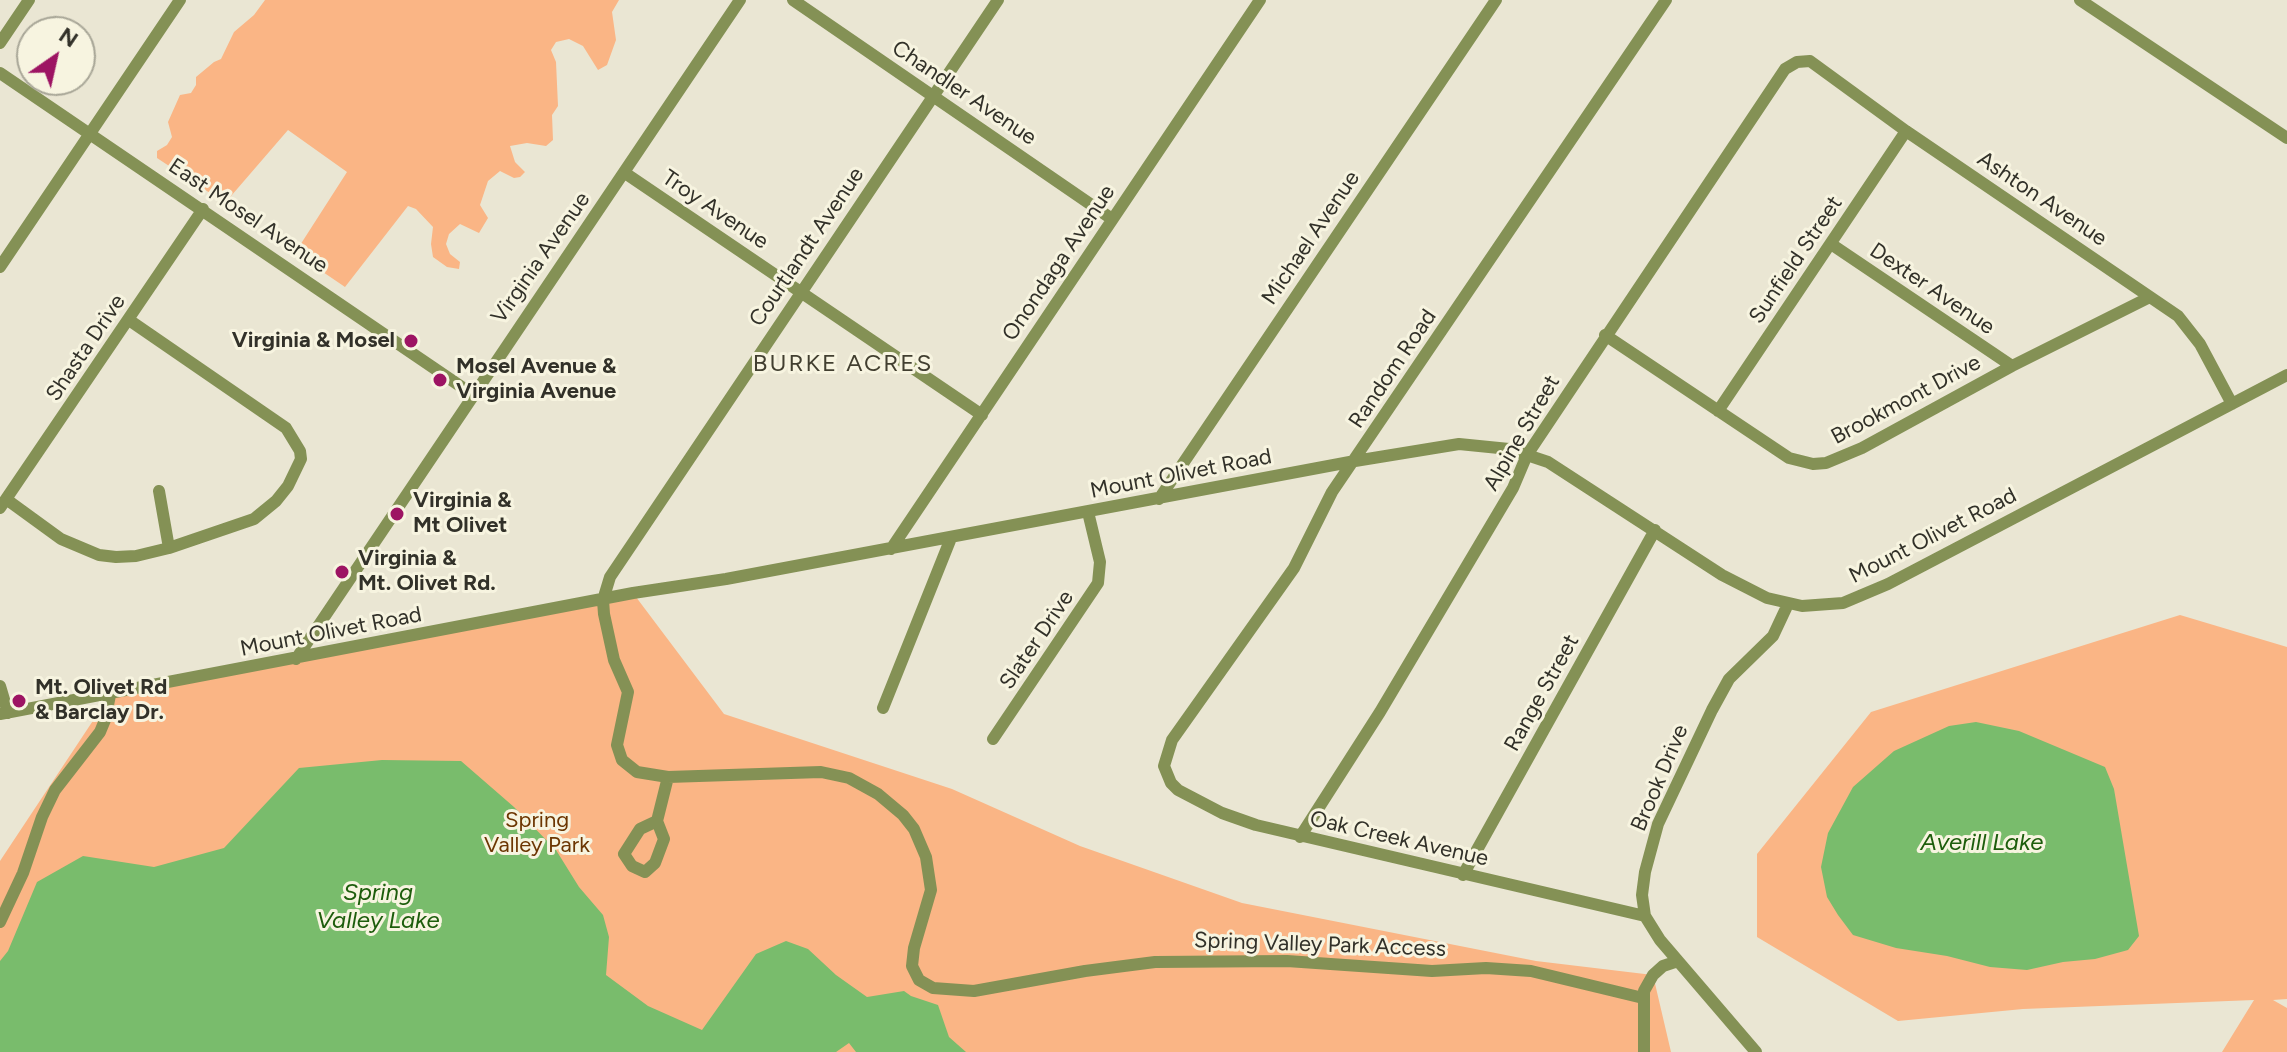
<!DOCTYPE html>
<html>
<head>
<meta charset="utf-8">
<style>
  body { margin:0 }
  #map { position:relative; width:2287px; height:1052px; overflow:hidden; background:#eae6d3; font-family:Figtree,sans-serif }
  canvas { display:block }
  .north { position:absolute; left:16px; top:16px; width:80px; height:80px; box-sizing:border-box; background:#f7f4e0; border:2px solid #a8a697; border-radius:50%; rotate:34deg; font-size:22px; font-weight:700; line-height:32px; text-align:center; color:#323129 }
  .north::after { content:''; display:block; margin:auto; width:28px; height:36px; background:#9d1463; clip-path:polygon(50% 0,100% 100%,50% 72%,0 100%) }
</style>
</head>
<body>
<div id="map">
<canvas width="2287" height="1052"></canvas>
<div class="north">N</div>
</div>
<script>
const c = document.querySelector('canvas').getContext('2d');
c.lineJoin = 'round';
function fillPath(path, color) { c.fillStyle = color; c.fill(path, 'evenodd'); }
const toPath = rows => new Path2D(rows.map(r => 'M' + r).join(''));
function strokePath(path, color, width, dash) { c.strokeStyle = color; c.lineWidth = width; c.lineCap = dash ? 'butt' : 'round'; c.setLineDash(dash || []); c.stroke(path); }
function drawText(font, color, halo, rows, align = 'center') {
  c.font = font + ' Figtree,sans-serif'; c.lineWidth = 6; c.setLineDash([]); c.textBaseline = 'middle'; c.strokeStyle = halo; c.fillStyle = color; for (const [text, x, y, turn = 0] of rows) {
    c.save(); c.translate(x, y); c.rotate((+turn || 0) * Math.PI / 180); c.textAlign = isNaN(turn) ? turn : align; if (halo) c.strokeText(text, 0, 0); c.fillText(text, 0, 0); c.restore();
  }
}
const green = toPath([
  [265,0,619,0,612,12,616,40,607,65,598,70,583,46,569,39,556,42,551,50,556,62,558,106,552,115,553,140,546,146,527,143,510,146,515,162,525,172,520,177,514,178,500,171,488,181,480,205,488,218,479,233,460,224,449,234,446,244,450,254,460,262,459,269,447,267,433,257,431,244,433,227,416,209,408,206,345,287,295,253,347,172,288,130,225,203,157,158,157,151,167,145,172,137,168,122,180,95,191,93,196,85,196,77,214,62,221,59,234,32,254,15],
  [633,593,724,714,952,789,1080,846,1242,903,1536,961,1653,975,1671,1052,0,1052,0,861,110,695],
  [2180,615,2287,647,2287,999,2273,1000,2287,1008,2287,1052,2222,1052,2254,1000,2023,1009,1898,1021,1757,937,1757,854,1871,712]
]);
const water = toPath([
  [1976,722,2019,731,2105,767,2114,789,2139,936,2128,950,2095,959,2063,962,2027,970,1990,967,1947,956,1896,948,1853,935,1838,915,1827,897,1821,867,1828,833,1853,787,1894,751,1949,726],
  [382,760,461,761,514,807,556,850,579,887,603,915,609,937,606,975,648,1006,702,1030,756,954,786,941,808,949,836,975,867,997,904,991,911,996,938,1005,949,1037,966,1052,856,1052,849,1043,836,1052,0,1052,0,961,8,951,37,882,83,856,154,867,224,848,299,768]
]);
const minor = toPath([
  [793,0,1112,219],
  [998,0,610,577,603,600,604,614,614,660,628,692,617,745,622,760,637,772,668,777,821,772,849,778,878,794,903,815,914,829,926,857,931,890,914,948,912,966,919,980,933,988,974,991,1085,971,1155,962,1287,961,1432,971,1486,968,1531,971,1643,998],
  [2080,0,2287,138],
  [0,43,29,0],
  [0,73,472,394],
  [625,173,982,415],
  [1831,244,2012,366],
  [0,267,180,0],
  [1605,335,1789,458,1813,464,1826,463,1862,448,2012,366,2150,297],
  [1718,411,1906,131],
  [159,491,169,548],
  [6,499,61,539,99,555,116,557,136,556,169,548,254,519,276,501,288,486,301,459,300,451,286,428,129,320],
  [1159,499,1496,0],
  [0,508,203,209],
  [891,549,1260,0],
  [296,659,740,0],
  [0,686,8,713],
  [883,708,951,538],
  [0,714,633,593,726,579,1355,461,1459,444,1509,449,1548,462,1722,575,1767,598,1802,606,1843,603,1888,584,2287,375],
  [993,739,1098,583,1100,562,1088,512],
  [657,821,640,829,624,854,632,866,645,872,655,863,664,839,657,821,668,777],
  [1300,837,1380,712,1513,488,1527,455,1785,69,1797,62,1810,61,1906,131,2178,316,2200,344,2232,404],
  [1463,875,1655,530],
  [1645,916,1256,825,1222,813,1178,790,1171,783,1164,766,1172,740,1294,568,1332,492,1666,0],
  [0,922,23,873,42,817,55,790,100,732,105,720,110,695],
  [1644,1052,1644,991,1653,975,1663,966,1678,961],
  [1756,1052,1660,940,1645,916,1642,895,1645,872,1658,824,1712,710,1729,679,1773,636,1788,604]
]);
const markers = [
  [411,341,8,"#9d1463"],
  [440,380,8,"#9d1463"],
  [397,514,8,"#9d1463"],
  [342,572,8,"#9d1463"],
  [19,701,8,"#9d1463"]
];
const streetNames = [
  ["Chandler Avenue",964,93,34],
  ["Ashton Avenue",2042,199,34],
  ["Troy Avenue",715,210,34],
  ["East Mosel Avenue",248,216,34],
  ["Michael Avenue",1311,238,-56],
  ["Courtlandt Avenue",807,247,-56],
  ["Virginia Avenue",541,258,-55],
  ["Sunfield Street",1796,260,-56],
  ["Onondaga Avenue",1059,263,-56],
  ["Dexter Avenue",1932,289,34],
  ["Shasta Drive",86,348,-56],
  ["Random Road",1393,369,-56],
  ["Brookmont Drive",1906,400,-28],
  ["Alpine Street",1522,433,-60],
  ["Mount Olivet Road",1181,474,-11],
  ["Mount Olivet Road",1933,536,-27],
  ["Mount Olivet Road",331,632,-11],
  ["Slater Drive",1037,640,-56],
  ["Range Street",1542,693,-61],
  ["Brook Drive",1660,778,-67],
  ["Oak Creek Avenue",1399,839,13],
  ["Spring Valley Park Access",1320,945,2]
];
const poiNames = [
  ["Virginia & Mosel",395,341,"right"],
  ["Mosel Avenue &",456,367],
  ["Virginia Avenue",456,392],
  ["Virginia &",413,501],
  ["Mt Olivet",413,526],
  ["Virginia &",358,559],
  ["Mt. Olivet Rd.",358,584],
  ["Mt. Olivet Rd",35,688],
  ["& Barclay Dr.",35,713]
];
const parkNames = [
  ["Spring",537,821],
  ["Valley Park",537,846]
];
const neighbourhoodNames = [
  ["BURKE ACRES",843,364]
];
const waterNames = [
  ["Averill Lake",1982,843],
  ["Spring",378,893],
  ["Valley Lake",378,921]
];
fillPath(green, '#fab585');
fillPath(water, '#79bc6c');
strokePath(minor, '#849155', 12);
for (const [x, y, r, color] of markers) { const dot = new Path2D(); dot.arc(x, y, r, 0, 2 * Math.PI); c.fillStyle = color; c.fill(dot); strokePath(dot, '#f7f4e0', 3); }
drawText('22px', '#323129', '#f7f4e0', streetNames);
drawText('bold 22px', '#323129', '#f7f4e0', poiNames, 'left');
drawText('22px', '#6c3602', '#f7f4e0', parkNames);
c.letterSpacing = '2px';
drawText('24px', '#423f30', '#f7f4e0', neighbourhoodNames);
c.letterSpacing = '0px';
drawText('italic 24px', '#1d5d0c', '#f7f4e0', waterNames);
</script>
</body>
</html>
